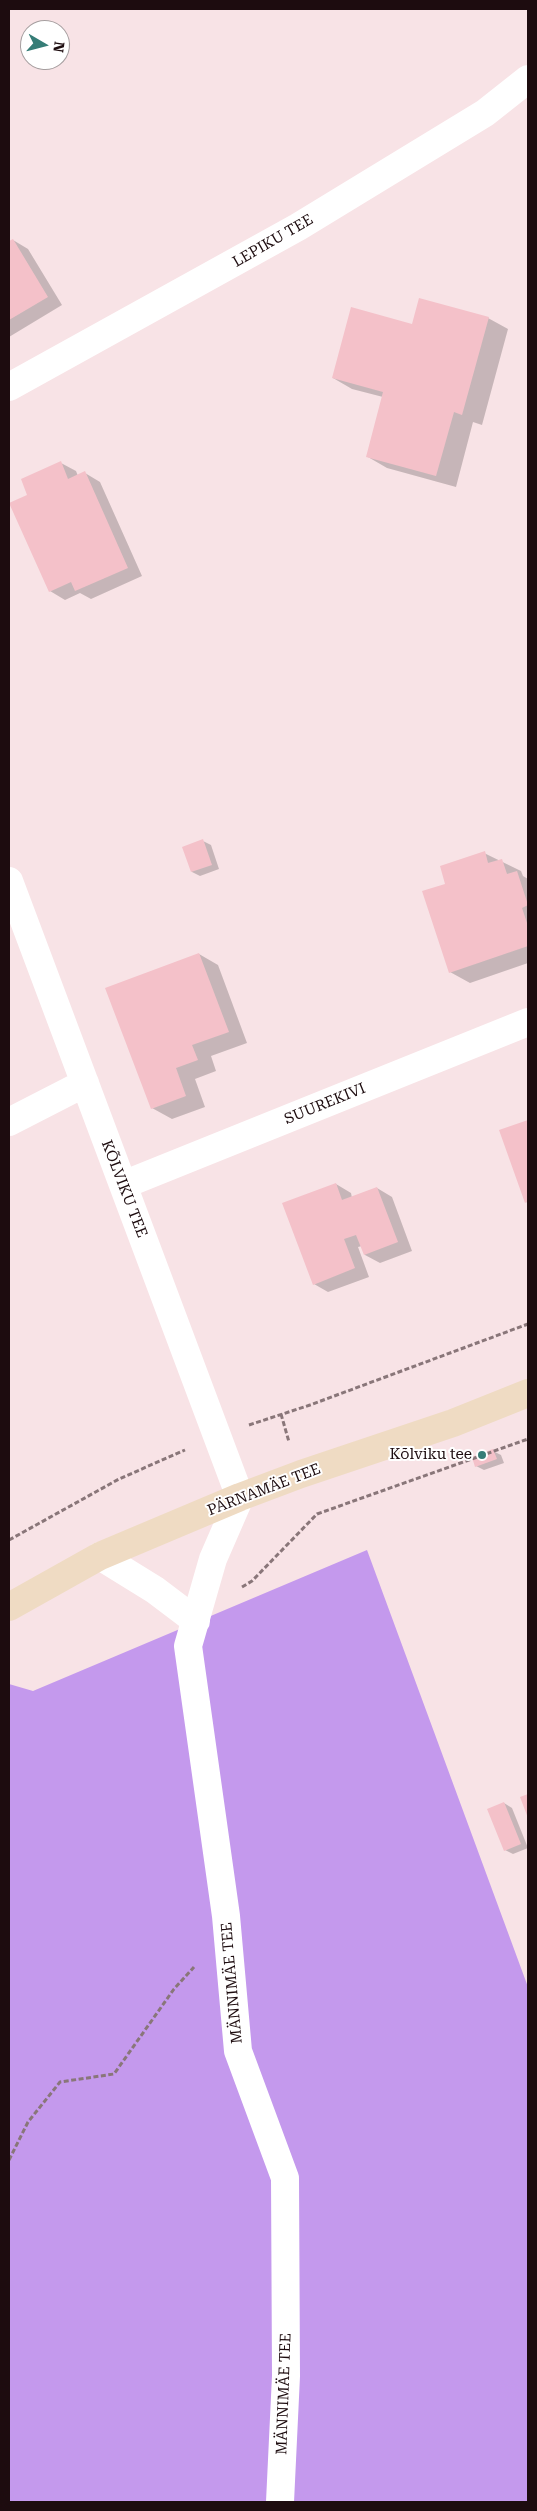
<!DOCTYPE html>
<html>
<head>
<meta charset="utf-8">
<style>
  body { margin:0 }
  #map { position:relative; width:537px; height:2511px; overflow:hidden; background:#f8e3e6; font-family:"Roboto Serif",serif }
  canvas { display:block }
  .frame { position:absolute; inset:0; border:10px solid #1d0c0f; pointer-events:none }
  .north { position:absolute; left:20px; top:20px; width:50px; height:50px; box-sizing:border-box; background:#fff; border:1px solid #a59e9f; border-radius:50%; rotate:98deg; font-size:14px; font-weight:700; line-height:20px; text-align:center; color:#1d0c0f }
  .north::after { content:''; display:block; margin:auto; width:18px; height:22px; background:#367d77; clip-path:polygon(50% 0,100% 100%,50% 72%,0 100%) }
</style>
</head>
<body>
<div id="map">
<canvas width="537" height="2511"></canvas>
<div class="frame"></div>
<div class="north">N</div>
</div>
<script>
const c = document.querySelector('canvas').getContext('2d');
c.lineJoin = 'round';
function fillPath(path, color) { c.fillStyle = color; c.fill(path, 'evenodd'); }
const toPath = rows => new Path2D(rows.map(r => 'M' + r).join(''));
function strokePath(path, color, width, dash) { c.strokeStyle = color; c.lineWidth = width; c.lineCap = dash ? 'butt' : 'round'; c.setLineDash(dash || []); c.stroke(path); }
function drawText(font, color, halo, rows, align = 'center') {
  c.font = font + ' "Roboto Serif",serif'; c.lineWidth = 4; c.setLineDash([]); c.textBaseline = 'middle'; c.strokeStyle = halo; c.fillStyle = color; for (const [text, x, y, turn = 0] of rows) {
    c.save(); c.translate(x, y); c.rotate((+turn || 0) * Math.PI / 180); c.textAlign = isNaN(turn) ? turn : align; if (halo) c.strokeText(text, 0, 0); c.fillText(text, 0, 0); c.restore();
  }
}
const forest = toPath([
  [367,1550,528,1987,528,2502,9,2502,9,1684,33,1691]
]);
const shadow = toPath([
  [13,240,28,249,62,305,9,337,9,243],
  [488,318,508,329,482,425,473,422,456,487,387,468,368,457,383,397,352,389,333,378],
  [61,463,76,471,78,476,85,473,100,482,142,576,91,599,80,593,65,600,50,591,29,496],
  [203,841,211,845,219,869,200,876,192,872,184,847],
  [484,853,521,871,523,876,528,879,528,963,470,983,450,972,447,884],
  [199,954,218,965,247,1043,211,1056,216,1071,195,1079,205,1107,172,1119,152,1108],
  [528,1121,528,1203,526,1202,500,1131],
  [336,1184,351,1193,352,1198,377,1188,392,1197,412,1251,380,1263,365,1255,362,1246,358,1247,369,1277,328,1292,314,1284],
  [493,1451,501,1455,504,1463,484,1470,476,1466],
  [504,1803,512,1808,528,1848,513,1854,505,1850]
]);
const building = toPath([
  [13,239,48,297,9,320,9,241],
  [419,298,489,317,462,415,454,412,436,476,366,457,383,392,332,378,351,307,412,324],
  [61,461,68,479,85,471,128,568,75,591,71,582,49,592,9,503,27,495,21,479],
  [203,839,212,865,191,872,182,847],
  [485,851,488,863,502,859,507,874,517,871,528,905,522,908,528,926,528,946,449,973,422,891,445,884,440,866],
  [199,953,229,1032,192,1045,198,1060,176,1068,186,1096,151,1109,105,988],
  [528,1120,528,1201,525,1203,499,1130],
  [336,1183,342,1200,377,1187,398,1242,364,1255,356,1235,344,1239,355,1268,313,1285,282,1203],
  [493,1449,497,1459,475,1467,472,1457],
  [528,1794,528,1818,520,1797],
  [504,1802,521,1844,504,1851,487,1809]
]);
const path = toPath([
  [281,1414,289,1442],
  [249,1425,310,1405,528,1324],
  [9,1540,119,1479,185,1450],
  [242,1587,252,1581,317,1514,528,1439],
  [9,2160,28,2122,60,2082,114,2074,174,1989,194,1967]
]);
const minor = toPath([
  [9,387,298,227,485,113,528,79],
  [9,881,240,1497,213,1559,188,1646,226,1916,238,2051,285,2178,286,2376,280,2502],
  [9,1122,85,1083],
  [123,1185,528,1022],
  [100,1556,155,1590,196,1621]
]);
const secondary = toPath([
  [9,1607,100,1556,240,1497,301,1474,453,1423,528,1393]
]);
const markers = [
  [482,1455,5,"#367d77"]
];
const streetNames = [
  ["LEPIKU TEE",273,241,-30],
  ["SUUREKIVI",325,1104,-22],
  ["KÕLVIKU TEE",124,1189,69],
  ["PÄRNAMÄE TEE",264,1490,-21],
  ["MÄNNIMÄE TEE",232,1983,-95],
  ["MÄNNIMÄE TEE",284,2394,-88]
];
const poiNames = [
  ["Kõlviku tee",472,1455]
];
fillPath(forest, '#c499ed');
fillPath(shadow, '#0003');
fillPath(building, '#f4c1c9');
strokePath(path, '#897679', 3, [5, 2.5]);
strokePath(minor, '#fff', 28);
strokePath(secondary, '#efdbc3', 28);
for (const [x, y, r, color] of markers) { const dot = new Path2D(); dot.arc(x, y, r, 0, 2 * Math.PI); c.fillStyle = color; c.fill(dot); strokePath(dot, '#fff', 2); }
drawText('15px', '#1d0c0f', '#fff', streetNames);
drawText('15px', '#1d0c0f', '#fff', poiNames, 'right');
</script>
</body>
</html>
